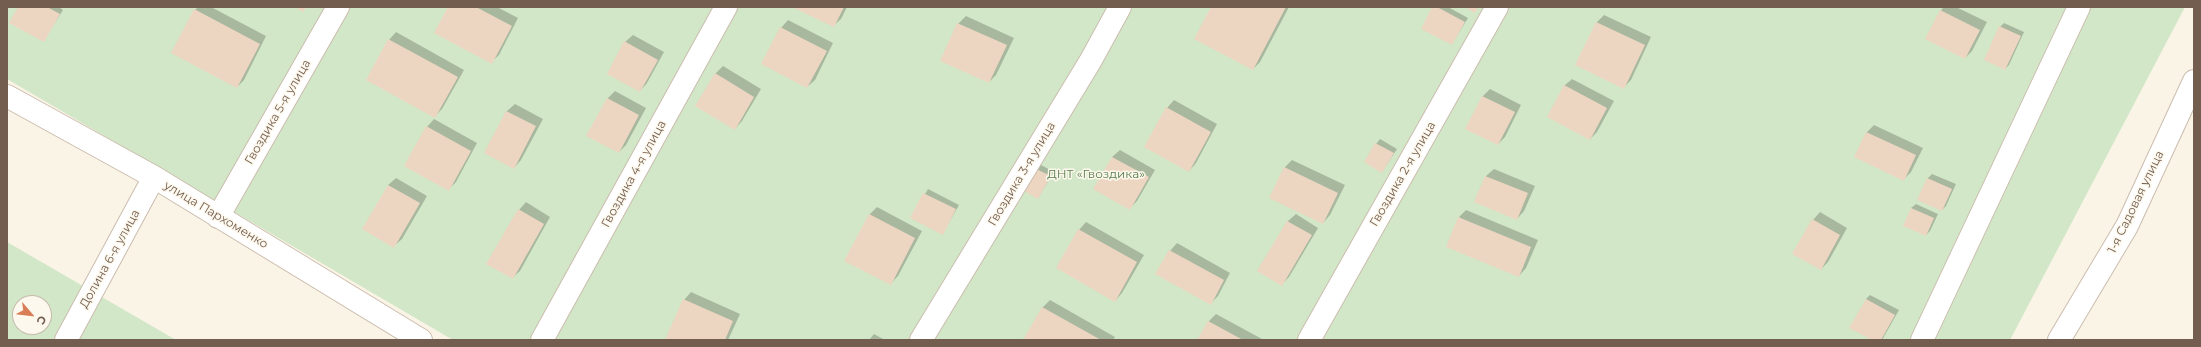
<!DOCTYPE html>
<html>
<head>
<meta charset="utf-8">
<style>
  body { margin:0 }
  #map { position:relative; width:2201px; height:347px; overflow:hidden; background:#faf4e7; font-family:Montserrat,sans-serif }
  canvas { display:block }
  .frame { position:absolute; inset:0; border:8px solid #725d4e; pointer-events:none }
  .north { position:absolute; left:12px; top:295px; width:40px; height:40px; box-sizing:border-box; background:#fdf8ed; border:1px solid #c5baad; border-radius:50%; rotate:118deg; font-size:11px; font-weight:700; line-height:16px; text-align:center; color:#725d4e }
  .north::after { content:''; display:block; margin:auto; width:14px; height:18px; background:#d97d57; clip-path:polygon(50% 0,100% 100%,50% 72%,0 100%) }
</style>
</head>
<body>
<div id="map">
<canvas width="2201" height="347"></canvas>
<div class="frame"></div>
<div class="north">С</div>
</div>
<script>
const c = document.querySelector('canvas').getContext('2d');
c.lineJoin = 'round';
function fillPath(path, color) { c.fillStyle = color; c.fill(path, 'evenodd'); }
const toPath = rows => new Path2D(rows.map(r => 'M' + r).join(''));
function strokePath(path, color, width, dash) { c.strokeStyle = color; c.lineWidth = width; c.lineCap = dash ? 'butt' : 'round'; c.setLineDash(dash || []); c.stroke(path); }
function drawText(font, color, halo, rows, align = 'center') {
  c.font = font + ' Montserrat,sans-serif'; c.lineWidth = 3; c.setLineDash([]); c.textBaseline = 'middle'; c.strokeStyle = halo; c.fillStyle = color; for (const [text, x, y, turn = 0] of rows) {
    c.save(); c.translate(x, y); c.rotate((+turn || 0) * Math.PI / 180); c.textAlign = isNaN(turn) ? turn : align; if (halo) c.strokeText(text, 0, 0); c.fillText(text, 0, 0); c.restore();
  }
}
const green = toPath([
  [7,7,2185,7,2010,340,453,340,7,79],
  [7,242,176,340,7,340],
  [20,303,44,303,44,327,20,327]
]);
const shadow = toPath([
  [19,7,59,7,63,10,43,41],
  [198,7,211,7,266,36,244,80,237,87,195,10],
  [449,7,497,7,518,18,499,55,491,62],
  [795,7,847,7,841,19,833,26],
  [1212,7,1289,7,1260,62,1253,69],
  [1434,7,1448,7,1468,18,1452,44],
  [1944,7,1956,7,1987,22,1972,51,1965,58,1941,10],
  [1604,15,1651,37,1631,80,1624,87,1577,65,1597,22],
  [966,16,1014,38,996,75,989,82,942,61,958,24],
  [788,20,833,43,815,80,807,87,781,28],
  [2004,23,2024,32,2009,65,2005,69,2000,27],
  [396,32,464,70,442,109,434,117,389,40],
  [633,35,664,52,647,83,640,91,625,42],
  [723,66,761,89,742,121,735,129,715,74],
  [1572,79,1614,101,1597,132,1590,139,1564,86],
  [1490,89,1521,105,1505,137,1498,144,1482,97],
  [615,91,646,108,626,145,619,152,607,99],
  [1174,100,1217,124,1196,163,1189,171,1167,108],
  [515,104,543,119,521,160,514,168,485,152,507,111],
  [434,119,477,143,456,182,449,189,427,127],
  [1874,125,1923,148,1911,172,1904,179,1856,157,1867,132],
  [1380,139,1397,149,1382,172,1376,144],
  [1120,150,1155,170,1137,201,1130,208,1112,157],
  [1292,160,1345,185,1330,215,1323,223,1270,198,1285,167],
  [1041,165,1054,172,1038,198,1037,169],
  [1494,169,1535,186,1524,211,1517,219,1475,201,1486,176],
  [1932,174,1956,184,1946,206,1942,210,1919,199,1928,178],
  [396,178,427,196,402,239,394,246,388,185],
  [928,189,959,205,943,233,911,218],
  [526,202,550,217,520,271,512,278,519,210],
  [1916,204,1938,214,1930,231,1926,235,1911,208],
  [877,207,922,231,898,276,891,283,869,215],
  [1466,210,1538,240,1526,268,1519,276,1459,217],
  [1820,212,1847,228,1828,262,1821,269,1813,220],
  [1296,214,1318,228,1289,277,1282,284,1258,270,1288,221],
  [1086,222,1144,255,1122,293,1115,301,1079,230],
  [1177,243,1230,273,1218,296,1211,303,1170,251],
  [691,292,740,314,728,340,666,340,684,300],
  [1870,295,1899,310,1882,340,1874,340,1866,299],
  [1050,300,1115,337,1113,340,1024,340,1043,307],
  [1216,314,1262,339,1261,340,1198,340,1209,321],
  [874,334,885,340,869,340]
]);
const building = toPath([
  [18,7,47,7,60,14,44,42,9,23],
  [295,7,306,7,303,12],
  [448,7,476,7,512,26,492,64,434,33],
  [792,7,844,7,834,27],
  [1211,7,1286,7,1253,70,1194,39],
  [1432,7,1437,7,1465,22,1452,45,1421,29],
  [1465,7,1478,7,1475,13],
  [194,9,260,44,237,88,171,53],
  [1940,10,1980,30,1965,59,1925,39],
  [1596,22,1645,45,1624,89,1575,65],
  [957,23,1007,45,989,83,940,61],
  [1999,26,2021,36,2005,70,1984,60],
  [780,27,827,51,807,88,761,64],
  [388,39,458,77,435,118,366,80],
  [624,41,658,60,640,92,607,74],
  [715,73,754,97,735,130,695,106],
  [1564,85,1607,108,1590,140,1547,117],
  [1482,96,1515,112,1498,145,1465,129],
  [607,98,639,115,619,153,586,136],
  [1166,107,1211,132,1189,172,1144,147],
  [506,111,536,126,514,169,484,153],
  [426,126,471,151,449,191,404,166],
  [1866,132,1916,155,1904,181,1854,157],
  [1375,143,1394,153,1382,173,1364,162],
  [1112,157,1149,177,1130,210,1093,189],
  [1284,167,1338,193,1323,224,1269,198],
  [1036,169,1051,176,1038,199,1024,191],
  [1485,176,1528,193,1517,220,1474,202],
  [1927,178,1952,189,1942,211,1917,200],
  [388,185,420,203,394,248,362,229],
  [923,193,956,209,943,235,910,218],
  [1911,208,1934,218,1926,236,1903,226],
  [518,209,544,224,513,279,486,264],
  [869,214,915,238,891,285,844,261],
  [1458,217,1531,247,1519,277,1446,247],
  [1812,219,1840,235,1821,270,1792,254],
  [1287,221,1312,235,1282,286,1257,271],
  [1078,229,1137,262,1115,302,1056,268],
  [1169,250,1224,280,1211,305,1155,274],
  [683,299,733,321,725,340,665,340],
  [1866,299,1895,315,1881,340,1872,340,1849,328],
  [1042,307,1101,340,1023,340],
  [1208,321,1243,340,1197,340]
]);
const street = toPath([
  [7,96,154,177,421,340],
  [218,217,338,7],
  [66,340,154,177],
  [542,340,726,7],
  [921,340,1091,60,1120,7],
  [1309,340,1497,7],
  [1922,340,2079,7],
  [2059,340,2127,226,2194,81]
]);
const streetNames = [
  ["Гвоздика 5-я улица",278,112,-60],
  ["Гвоздика 4-я улица",634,174,-61],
  ["Гвоздика 3-я улица",1022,174,-59],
  ["Гвоздика 2-я улица",1403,174,-60],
  ["1-я Садовая улица",2136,202,-64],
  ["улица Пархоменко",216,215,31],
  ["Долина 6-я улица",110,259,-61]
];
const parkNames = [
  ["ДНТ «Гвоздика»",1096,174]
];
fillPath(green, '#d2e7c7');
fillPath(shadow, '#0003');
fillPath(building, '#edd6c1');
strokePath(street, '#cbbdae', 24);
strokePath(street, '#fff', 22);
drawText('12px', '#725d4e', '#fdf8ed', streetNames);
drawText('12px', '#557c4a', '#fdf8ed', parkNames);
</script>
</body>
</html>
